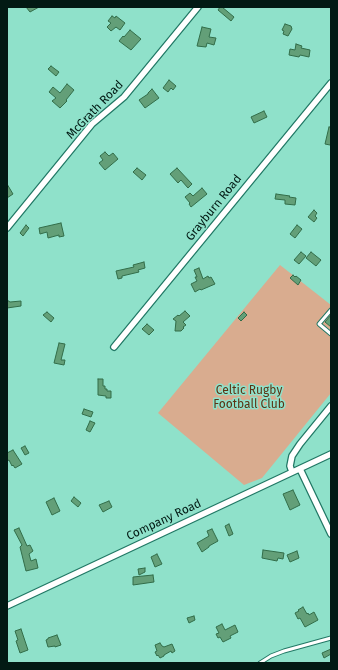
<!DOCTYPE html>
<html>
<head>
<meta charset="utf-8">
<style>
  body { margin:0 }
  #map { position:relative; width:338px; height:670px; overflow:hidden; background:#8fe1ca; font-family:"Fira Sans",sans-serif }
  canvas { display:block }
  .frame { position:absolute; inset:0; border:8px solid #021a14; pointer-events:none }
</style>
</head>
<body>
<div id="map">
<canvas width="338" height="670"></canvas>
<div class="frame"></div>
</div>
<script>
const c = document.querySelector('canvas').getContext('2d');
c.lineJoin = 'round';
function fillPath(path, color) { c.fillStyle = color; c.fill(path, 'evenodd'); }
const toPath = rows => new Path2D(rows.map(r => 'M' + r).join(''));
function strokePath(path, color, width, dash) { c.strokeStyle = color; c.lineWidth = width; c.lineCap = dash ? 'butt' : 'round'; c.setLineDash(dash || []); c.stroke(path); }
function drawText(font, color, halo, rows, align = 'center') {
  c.font = font + ' "Fira Sans",sans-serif'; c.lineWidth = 3; c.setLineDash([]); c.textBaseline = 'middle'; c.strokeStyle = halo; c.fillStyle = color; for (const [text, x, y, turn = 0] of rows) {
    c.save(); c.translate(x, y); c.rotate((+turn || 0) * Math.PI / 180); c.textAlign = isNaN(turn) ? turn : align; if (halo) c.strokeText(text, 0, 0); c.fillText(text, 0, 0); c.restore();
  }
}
const green = toPath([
  [280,265,331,305,331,393,262,478,244,485,158,413]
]);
const building = toPath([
  [26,7,39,7,30,12,26,7],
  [220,7,222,7,234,17,231,21,218,10,220,7],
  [112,16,115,18,116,16,125,23,120,30,116,27,111,31,107,27,111,23,108,21,112,16],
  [285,24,291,26,292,29,288,36,283,34,284,31,282,30,285,24],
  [202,27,211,29,209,37,216,38,214,45,207,43,206,47,197,46,202,27],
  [130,30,141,39,131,50,119,41,123,36,124,37,130,30],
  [296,44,302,46,301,48,310,50,309,57,300,55,299,57,289,55,290,49,295,50,296,44],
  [51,66,59,72,56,76,48,69,51,66],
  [169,80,176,86,173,90,171,88,168,92,163,88,169,80],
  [67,84,74,90,66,100,67,101,60,108,52,101,56,98,49,92,53,87,60,93,67,84],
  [152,89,159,98,145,108,139,100,148,94,148,93,152,89],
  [264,111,267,117,254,123,251,117,264,111],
  [329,127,331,127,331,145,330,145,325,144,329,127],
  [105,152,109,156,113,153,118,159,105,170,99,163,103,160,100,156,105,152],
  [137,168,146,175,142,180,133,172,137,168],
  [177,168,192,184,188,188,181,180,178,183,170,174,177,168],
  [7,184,13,194,7,198,7,184],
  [202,188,207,194,191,207,189,204,190,203,185,197,190,193,193,196,202,188],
  [276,194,290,196,289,197,296,198,295,205,285,204,285,200,275,199,276,194],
  [314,210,317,213,315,216,317,218,314,222,308,217,314,210],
  [61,223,64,236,59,237,59,235,48,238,47,232,40,234,39,228,61,223],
  [26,225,29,228,23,236,20,233,26,225],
  [297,225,302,229,295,238,290,234,297,225],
  [301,252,306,256,299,264,294,260,301,252],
  [311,252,321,260,316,266,306,258,311,252],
  [144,262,145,268,138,270,139,272,122,276,122,278,118,279,116,271,134,267,133,265,144,262],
  [199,268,203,279,208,276,209,278,211,277,215,284,201,290,200,289,195,292,191,284,197,281,195,277,197,277,194,270,199,268],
  [293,275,295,277,296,276,301,280,298,285,290,278,293,275],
  [7,300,10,302,21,301,21,306,7,308,7,300],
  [185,311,190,316,183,322,186,325,183,327,184,328,181,331,175,331,176,321,173,319,178,315,179,316,185,311],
  [47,312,54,318,51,322,43,315,47,312],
  [244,312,247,315,241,321,238,318,244,312],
  [331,315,331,327,325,322,331,315],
  [147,324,154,330,149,335,142,329,147,324],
  [59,343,65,344,61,360,65,360,64,365,54,363,59,343],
  [98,379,103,379,103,386,105,386,105,389,107,389,107,391,111,391,111,398,106,398,106,396,98,395,98,379],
  [84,409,93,412,91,417,82,414,84,409],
  [90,421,95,423,90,432,86,430,90,421],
  [25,446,29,453,25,455,21,448,25,446],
  [13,450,22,464,15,468,13,465,12,466,9,460,7,461,7,453,13,450],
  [293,490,300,505,290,510,283,494,293,490],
  [74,497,81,503,78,507,71,501,74,497],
  [54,498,60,511,52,515,46,502,54,498],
  [109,501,112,507,103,512,99,505,109,501],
  [229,524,233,534,229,536,225,526,229,524],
  [19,528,27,546,30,545,33,551,29,554,31,561,36,559,38,568,26,571,20,547,22,545,14,530,19,528],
  [212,529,218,541,209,546,209,547,202,552,197,543,209,536,207,531,212,529],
  [263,550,284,553,283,559,278,558,277,561,262,558,263,550],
  [297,551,299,558,290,562,287,555,297,551],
  [157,554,162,564,155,567,151,557,157,554],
  [145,568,145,572,139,575,138,569,145,568],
  [153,575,154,582,133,585,133,577,153,575],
  [303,607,307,614,308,613,309,615,314,612,318,620,305,627,300,618,298,619,295,613,299,611,298,610,303,607],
  [194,616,195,620,189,623,187,618,194,616],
  [222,624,225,630,235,625,238,632,230,636,231,638,223,642,220,637,218,638,216,634,219,633,216,627,222,624],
  [21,629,28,650,20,653,16,641,18,640,15,631,21,629],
  [57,635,61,645,55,647,55,646,48,647,46,640,48,639,48,638,57,635],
  [160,643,162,646,164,647,172,644,175,651,172,653,171,651,164,655,164,656,160,658,158,655,157,656,155,652,157,651,155,645,160,643],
  [331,649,331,654,324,658,322,653,331,649]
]);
const lane = toPath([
  [331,310,319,324,331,334],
  [260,663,271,656,284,651,331,638]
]);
const street = toPath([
  [7,228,92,124,124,97,198,7],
  [114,347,331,83],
  [300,469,331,534],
  [292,472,290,466,292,456,300,444,331,406],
  [7,606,331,454]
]);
const streetNames = [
  ["McGrath Road",95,110,-46],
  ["Grayburn Road",214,208,-51],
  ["Company Road",164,520,-25]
];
const parkNames = [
  ["Celtic Rugby",249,391],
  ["Football Club",249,405]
];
fillPath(green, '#d9ac8f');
fillPath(building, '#639f78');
strokePath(building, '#326d49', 1);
strokePath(lane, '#217865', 5);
strokePath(street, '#217865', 8);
strokePath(lane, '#fff', 3);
strokePath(street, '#fff', 5.5);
drawText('12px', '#021a14', '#8fe1ca', streetNames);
drawText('12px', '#5c3314', '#8fe1ca', parkNames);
</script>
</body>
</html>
